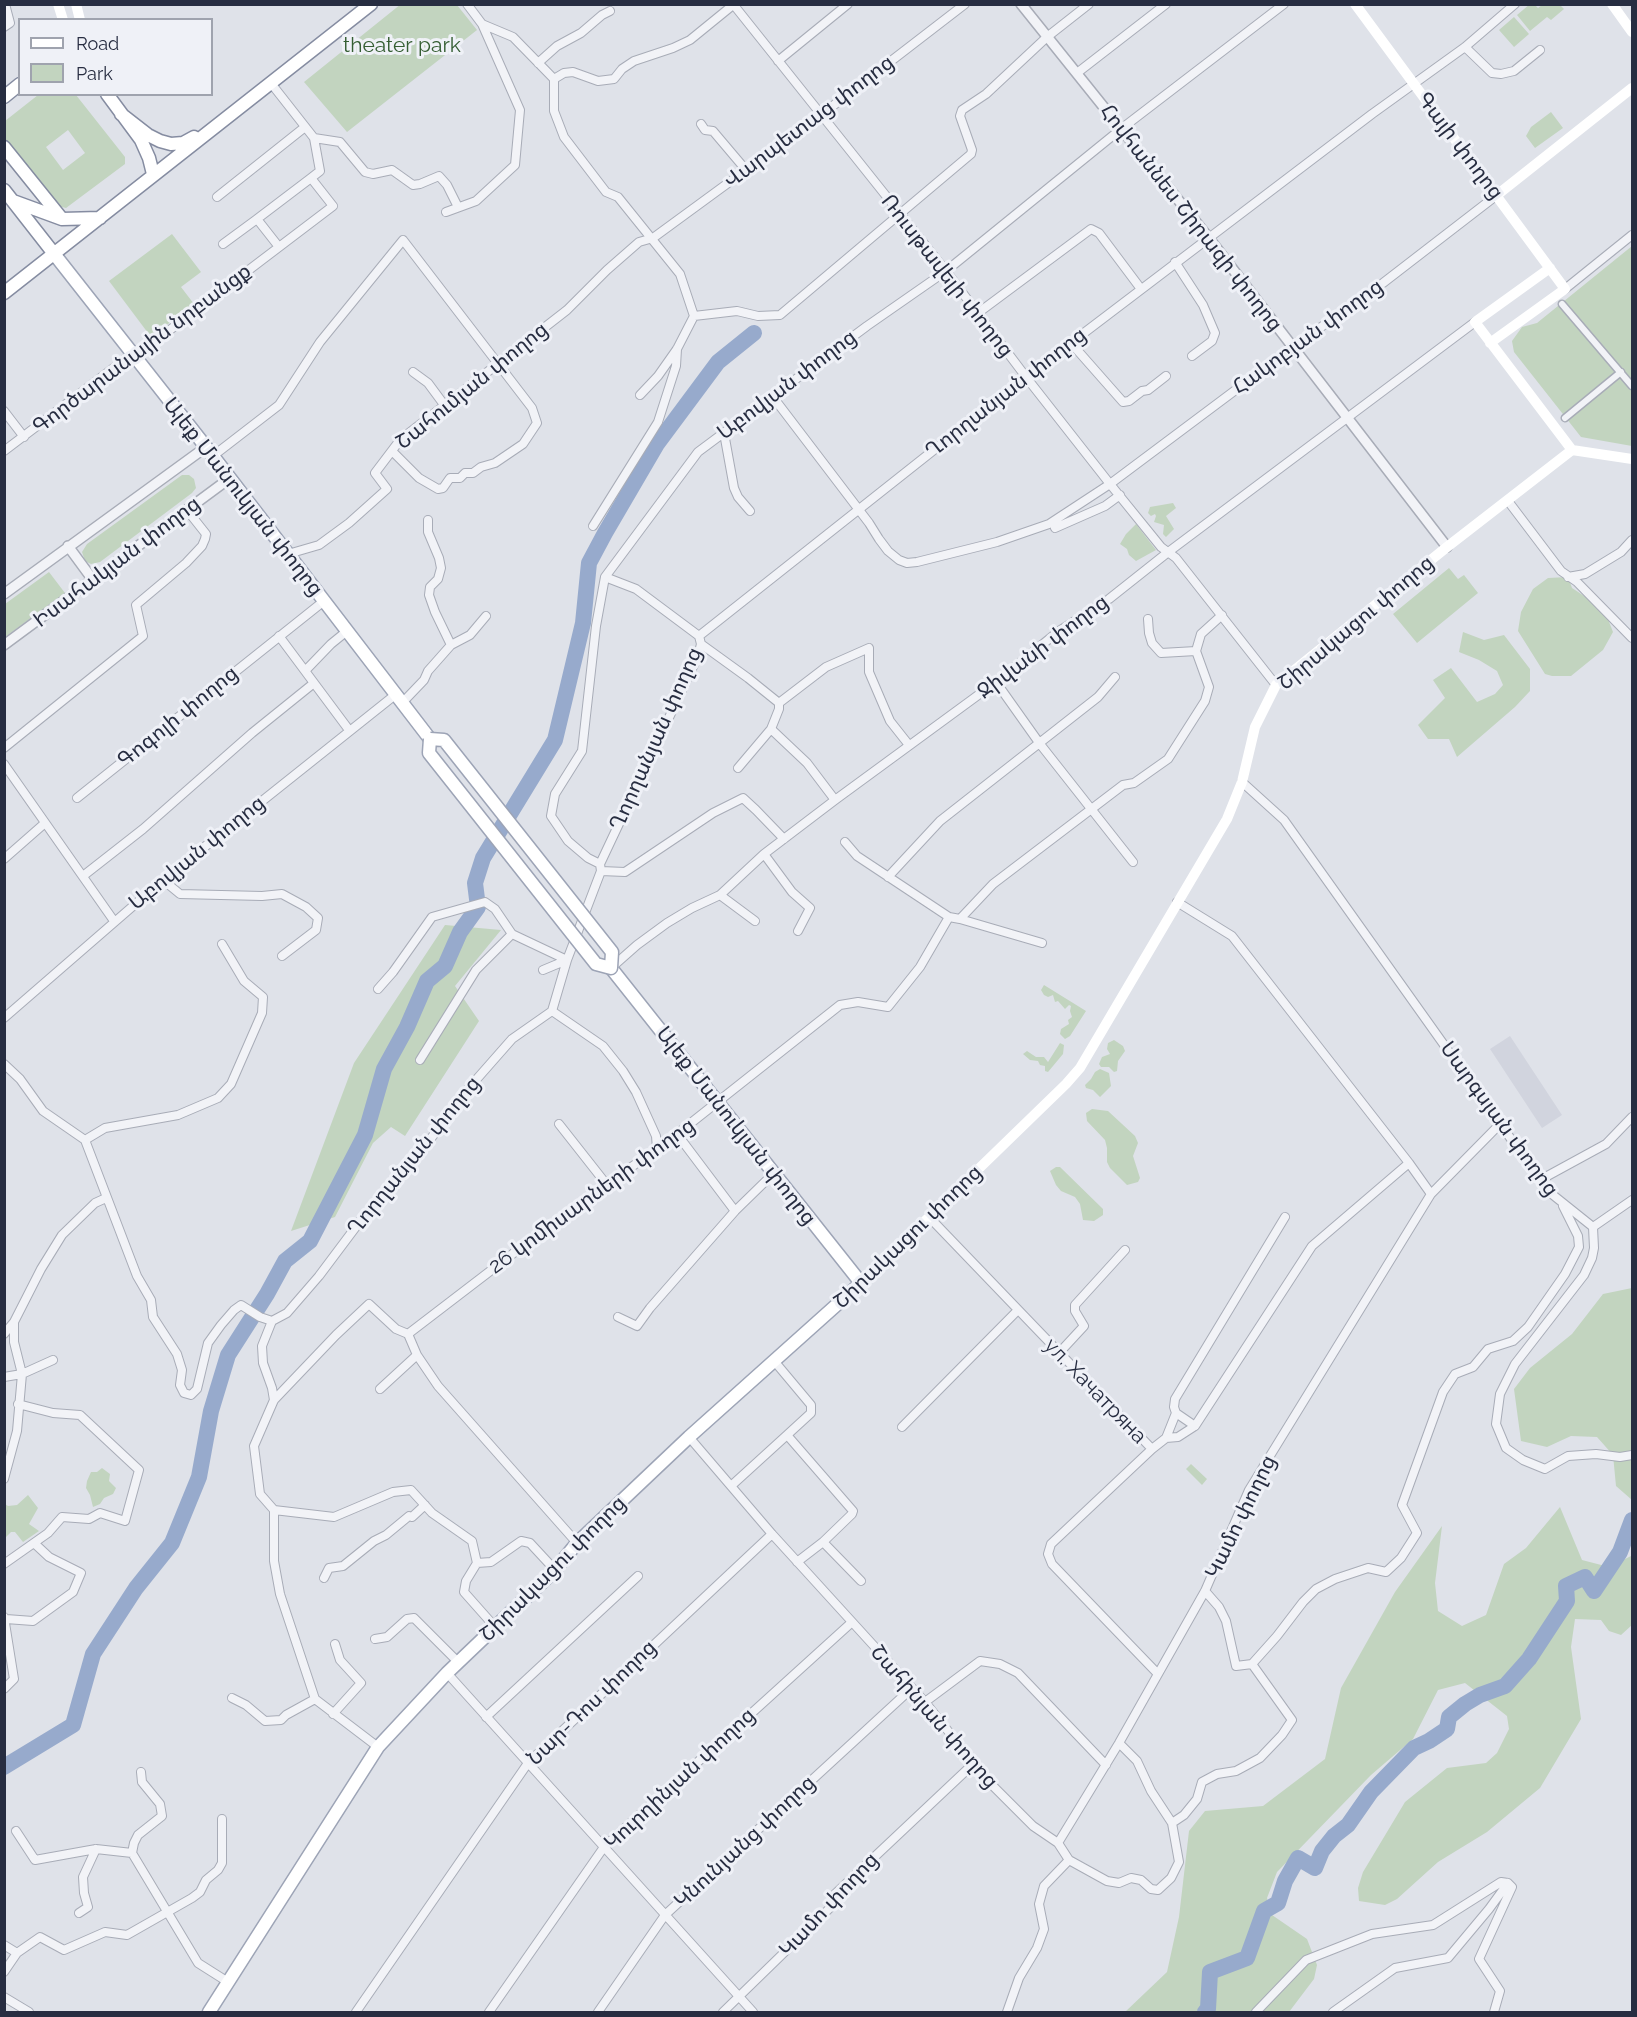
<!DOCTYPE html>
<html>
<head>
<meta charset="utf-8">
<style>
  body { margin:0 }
  #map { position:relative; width:1637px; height:2017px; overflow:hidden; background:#dfe2e9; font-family:Raleway,sans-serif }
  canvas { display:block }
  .frame { position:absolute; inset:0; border:6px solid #272d41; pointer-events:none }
  .legend { position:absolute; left:18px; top:18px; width:195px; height:78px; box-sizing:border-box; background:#eff1f7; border:2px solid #9fa3ae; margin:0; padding:8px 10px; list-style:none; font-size:18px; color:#272d41 }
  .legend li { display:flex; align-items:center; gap:12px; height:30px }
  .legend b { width:30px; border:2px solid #9fa3ae }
</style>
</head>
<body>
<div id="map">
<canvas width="1637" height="2017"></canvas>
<div class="frame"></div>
<ul class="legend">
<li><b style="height:8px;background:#fff"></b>Road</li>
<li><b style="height:16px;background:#c2d4bf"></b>Park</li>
</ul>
</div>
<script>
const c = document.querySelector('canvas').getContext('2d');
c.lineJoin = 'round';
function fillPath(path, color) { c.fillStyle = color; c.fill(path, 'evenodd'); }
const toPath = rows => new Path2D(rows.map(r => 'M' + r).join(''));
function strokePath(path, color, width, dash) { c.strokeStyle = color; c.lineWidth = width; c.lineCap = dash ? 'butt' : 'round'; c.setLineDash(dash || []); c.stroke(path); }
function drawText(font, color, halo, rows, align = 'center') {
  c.font = font + ' Raleway,"Noto Sans Armenian",sans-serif'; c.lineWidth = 6; c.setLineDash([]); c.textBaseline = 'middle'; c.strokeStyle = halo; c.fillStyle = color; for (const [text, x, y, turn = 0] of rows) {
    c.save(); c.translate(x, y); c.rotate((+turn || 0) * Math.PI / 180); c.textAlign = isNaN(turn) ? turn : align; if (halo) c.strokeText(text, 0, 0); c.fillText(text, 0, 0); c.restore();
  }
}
const built = toPath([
  [1510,1036,1562,1115,1542,1128,1490,1049]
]);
const green = toPath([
  [401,4,457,5,477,30,347,132,304,82],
  [1530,4,1535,5,1538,8,1542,5,1560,5,1564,9,1551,20,1547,17,1530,31,1517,15],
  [1514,17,1529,34,1514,47,1499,30],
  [38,95,76,95,125,157,125,164,66,208,50,204,5,144,5,121],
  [68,130,85,153,63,170,46,147],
  [1551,112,1563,128,1535,148,1526,136,1531,127],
  [172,234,201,272,181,287,194,304,151,337,109,281],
  [1632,246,1632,446,1581,437,1514,352,1512,341,1522,327,1537,323],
  [182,475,189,475,194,479,196,488,192,493,100,562,91,564,85,561,82,552,87,544],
  [1173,503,1176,508,1166,516,1174,529,1166,537,1163,534,1164,525,1154,522,1156,516,1155,514,1151,516,1148,513,1150,507],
  [1136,524,1156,550,1136,561,1129,555,1127,549,1120,544,1126,534],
  [1449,568,1458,579,1464,575,1478,593,1417,643,1393,614],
  [49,572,65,593,5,637,5,604],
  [1568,577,1572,588,1604,609,1613,632,1603,650,1571,676,1552,676,1545,674,1518,631,1521,612,1533,589,1548,578],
  [1463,632,1484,640,1504,635,1530,669,1530,691,1515,707,1457,757,1449,739,1428,739,1418,725,1445,698,1433,680,1451,668,1477,702,1495,694,1503,685,1497,671,1479,660,1459,652],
  [445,925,501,930,455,986,479,1021,405,1136,391,1127,373,1143,335,1217,291,1231,354,1063],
  [1044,985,1086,1011,1070,1036,1065,1039,1060,1034,1061,1029,1069,1024,1068,1020,1072,1017,1070,1011,1071,1006,1069,1005,1065,1009,1058,1001,1055,1002,1053,995,1048,997,1044,995,1041,990],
  [1114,1040,1123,1046,1125,1051,1118,1061,1117,1071,1114,1072,1109,1067,1101,1067,1099,1064,1102,1057,1110,1054,1107,1049,1108,1043],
  [1060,1043,1064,1045,1063,1054,1048,1072,1045,1071,1045,1066,1040,1065,1038,1061,1030,1060,1023,1054,1027,1051,1036,1057,1044,1057,1048,1062],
  [1100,1069,1109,1073,1111,1086,1100,1097,1093,1090,1086,1088,1085,1085,1091,1079,1095,1072],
  [1092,1109,1108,1111,1135,1136,1138,1143,1133,1156,1140,1178,1138,1182,1127,1185,1110,1168,1107,1162,1107,1148,1105,1140,1087,1121,1086,1113],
  [1056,1167,1060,1167,1103,1209,1103,1215,1094,1221,1083,1220,1080,1204,1075,1197,1061,1191,1056,1185,1050,1171],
  [1632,1288,1632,1500,1616,1486,1613,1455,1597,1437,1571,1436,1547,1447,1521,1441,1514,1389,1530,1368,1572,1334,1603,1294],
  [1191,1464,1207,1479,1202,1485,1186,1469],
  [102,1468,110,1474,109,1481,116,1488,113,1494,104,1498,100,1504,93,1507,90,1495,86,1488,87,1481,91,1472,97,1472],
  [28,1495,38,1508,29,1524,39,1531,23,1542,15,1532,11,1532,5,1538,5,1504,8,1506,17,1505],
  [1560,1507,1582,1560,1609,1567,1631,1556,1632,1552,1632,1625,1621,1635,1609,1631,1601,1620,1575,1619,1571,1647,1581,1719,1540,1788,1487,1832,1438,1862,1397,1899,1385,1905,1359,1901,1358,1888,1363,1872,1405,1802,1447,1768,1486,1763,1497,1753,1509,1729,1507,1716,1465,1683,1438,1690,1413,1739,1371,1775,1277,1872,1267,1898,1272,1915,1307,1939,1317,1965,1314,1979,1289,2012,1125,2012,1167,1972,1179,1917,1189,1831,1205,1811,1263,1806,1325,1759,1341,1688,1395,1592,1442,1526,1435,1583,1438,1611,1462,1626,1486,1615,1504,1564,1526,1548]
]);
const river = toPath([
  [4,1767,73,1725,93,1654,136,1588,172,1543,199,1477,211,1411,228,1355,267,1294,285,1261,310,1241,365,1135,384,1069,407,1027,427,981,445,966,460,932,478,907,475,883,483,858,555,740,583,623,589,563,605,533,657,444,718,362,754,333],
  [1205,2012,1208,2009,1210,1972,1247,1958,1264,1911,1278,1903,1285,1881,1298,1858,1315,1868,1322,1851,1334,1836,1348,1825,1371,1792,1414,1748,1429,1741,1447,1729,1449,1717,1465,1704,1480,1695,1505,1686,1529,1659,1567,1601,1566,1586,1585,1577,1594,1591,1620,1552,1632,1520]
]);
const pedestrian = toPath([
  [1562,304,1632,386],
  [1565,418,1621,372]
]);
const minor = toPath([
  [467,4,482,24,513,37,554,79,554,111,564,137,606,192,618,197,680,274,694,316],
  [4,27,10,23,5,4],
  [1465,47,1492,73,1501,74,1514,71,1540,50],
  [778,61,848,4],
  [538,63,557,46,581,33,602,15,610,11],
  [1077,73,1166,4],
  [554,79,564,73,573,72,598,81,614,79,622,69,634,61,673,48,690,40,733,5,733,4,946,271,1026,377,1110,484,1161,547,1176,558,1276,685],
  [270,82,314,138,320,171,311,178],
  [701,124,705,130,713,131,746,170],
  [314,138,340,142,365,172,373,174,392,170,413,185,420,184,439,176,447,185,458,207],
  [217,197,305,127],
  [446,212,476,201,515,165,520,110,482,24],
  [223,244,257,219],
  [1175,262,1203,305,1215,333,1212,341,1192,356],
  [1565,289,1632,235],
  [978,313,1091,229,1099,233,1141,289],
  [694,316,737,311,758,316,780,315,971,154,972,150,960,116,962,110,986,94,1047,37,1089,4],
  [1071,343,1123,402,1129,401,1142,391,1148,390,1166,376],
  [413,372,428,383,445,406],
  [640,395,658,376,677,349,694,316],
  [773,397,869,523,879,539,888,551,899,560,907,563,917,562,997,542,1049,524,1110,484,1293,347,1383,283,1497,195],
  [4,411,24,437],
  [724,433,734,488,738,497,750,511],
  [4,451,132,354,154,342,333,206,311,178,257,219,279,247],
  [213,456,279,405,320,342,403,240,532,408,537,423,523,444,495,463,481,467,473,473,465,473,460,478,450,478,443,488,438,489,419,478,392,451],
  [1508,501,1561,571,1577,582,1632,638],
  [593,526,658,422,676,366,677,349],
  [1055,528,1105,506,1120,495],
  [288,554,319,545,349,523,387,489,375,473,400,440,567,310,607,270,639,242,653,238,821,115,965,4],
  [605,577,636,589,699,636],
  [1568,577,1585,574,1621,552,1632,540],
  [1148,619,1149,633,1152,643,1161,653,1196,651],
  [279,636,349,730],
  [701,644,748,678,779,703,779,709,771,729,738,768],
  [451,645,470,635,486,616],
  [305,671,331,644,347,631],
  [996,682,1040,744,1133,862],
  [402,703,424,680,428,671,451,645,435,612,429,595,430,587,438,579,441,568,439,558,428,532,428,520],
  [779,703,826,667,869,648,869,672,890,721,909,745],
  [771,729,807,763,835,800],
  [4,748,143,636,136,605,186,563,202,546,205,539,206,534,187,510],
  [4,764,114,921],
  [1242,782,1284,820,1548,1191,1593,1227,1594,1248,1592,1258,1584,1275,1515,1364,1500,1394,1496,1424,1506,1448,1523,1460,1545,1469,1568,1456,1596,1454,1620,1457,1632,1455],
  [77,798,324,601],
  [845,842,857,856,949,917],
  [764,854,792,892,810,908,798,931],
  [4,859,45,823],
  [600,864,698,656,701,644,699,636,1026,377,1372,114,1465,47,1515,4],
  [601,871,625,872,713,813,743,798,756,810,784,839],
  [83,876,143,829,252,733,314,683],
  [888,877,940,821,1098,697,1115,677],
  [163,880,180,894,262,896,282,894,306,907,318,918,316,930,282,956],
  [720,895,755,921],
  [1177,902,1232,936,1409,1163,1431,1194],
  [960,919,1042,943],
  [611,968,637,945,667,923,692,908,720,895,764,854,835,800,996,682,1059,631,1109,599,1167,553,1475,322],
  [378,989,393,972,432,917,485,902,495,909,512,934],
  [4,1018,163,880,395,695],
  [420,1060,476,970,512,934,567,960,543,970],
  [4,1064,20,1079,43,1111,85,1140,137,1276,151,1300,153,1317,177,1354,182,1370,180,1385,184,1393,191,1395,197,1389,208,1343,221,1325,234,1310,241,1305,260,1317,272,1321,287,1313,319,1276,361,1220,423,1149,468,1089,512,1039,552,1011],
  [559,1124,607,1185],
  [677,1134,735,1211],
  [85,1140,105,1128,178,1115,218,1098,231,1084,262,1013,263,997,244,981,222,944],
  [657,1149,656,1136,636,1092,623,1071,603,1046,552,1011,567,960,601,871,600,864,588,858,568,841,551,816,555,794,582,751,596,626,605,577,698,452,867,326,946,271,1121,129,1284,4],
  [1540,1180,1606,1144,1632,1117],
  [929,1217,1152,1449,1051,1544,1048,1554,1052,1564,1158,1674],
  [1593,1227,1632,1200],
  [618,1317,637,1326,650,1308,735,1211,774,1173],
  [272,1321,262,1346,263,1363,272,1388,274,1400],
  [4,1334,14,1322],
  [408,1334,532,1239,677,1134,840,1005,858,1002,888,1007,920,967,949,917,960,919,993,884,1123,785,1134,783,1168,759,1205,701,1209,687,1196,651,1201,634,1222,615],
  [1059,1353,1084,1326,1075,1311,1075,1305,1125,1250],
  [775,1362,811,1405,811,1413,787,1435,853,1511,852,1514,823,1542],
  [4,1377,22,1374,53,1360],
  [380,1389,417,1355],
  [1195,1426,1176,1413,1174,1407,1175,1399,1285,1217],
  [902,1427,1017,1311],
  [689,1437,772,1534,925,1702,964,1751,972,1765,1033,1826,1058,1843,1069,1860,1107,1881,1119,1883,1131,1878,1141,1880,1151,1889,1158,1890,1171,1878,1179,1862,1172,1823],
  [1166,1438,1178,1437,1195,1426,1312,1246,1409,1163],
  [1152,1449,1166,1438,1176,1413],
  [4,1479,17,1431,22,1374,14,1342,14,1322,41,1269,62,1235,95,1203,106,1198],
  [731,1486,787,1435],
  [274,1510,334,1517,393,1492,411,1490,432,1513,472,1541,477,1563,466,1581,464,1592,495,1627],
  [797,1562,823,1542,861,1581],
  [477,1563,491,1562,521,1541,530,1543,555,1570],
  [4,1564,48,1533,62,1517,89,1519,100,1513,125,1521,139,1470,80,1415,53,1413,18,1404],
  [324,1578,329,1568,343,1566,374,1541,386,1535,409,1516,412,1517,425,1505],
  [1205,1591,1219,1607,1226,1621,1236,1666,1252,1664],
  [4,1617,14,1679,4,1689],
  [6,1619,33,1621,73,1592,81,1573,49,1557,34,1543],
  [375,1639,387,1637,407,1619,414,1618,458,1662],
  [1252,1664,1277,1636,1303,1602,1316,1589,1335,1579,1368,1568,1386,1572,1401,1558,1417,1533,1402,1505,1443,1392,1455,1374,1473,1367,1488,1349,1513,1341,1528,1327,1565,1274,1579,1247,1578,1236,1563,1206],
  [447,1673,753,2012],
  [232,1698,246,1705,265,1721,281,1720,286,1715,315,1699],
  [925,1702,980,1661,1000,1664,1018,1673,1106,1765],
  [333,1714,361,1683,340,1660,335,1644],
  [486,1717,638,1576],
  [1119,1743,1137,1761,1151,1791,1172,1823,1184,1815,1197,1799,1202,1782,1217,1774,1236,1771,1260,1758,1282,1735,1292,1720,1252,1664],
  [378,1747,315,1699,280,1594,274,1561,274,1510,260,1494,254,1446,274,1400,336,1335,369,1304,396,1329,408,1334,417,1355,438,1386,577,1543],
  [16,1831,35,1860,96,1849,132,1853,198,1963,228,1982],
  [1058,1843,1119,1743,1205,1591,1249,1490,1431,1194,1501,1123],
  [132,1853,134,1843,138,1835,162,1816,160,1804,142,1782,141,1772],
  [79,1913,88,1907,84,1893,83,1877,96,1849],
  [4,1945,17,1953,4,1972],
  [17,1953,40,1937,64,1950,105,1932,127,1935,192,1898,200,1892,206,1880,218,1870,222,1863,222,1819],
  [4,1997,29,2012],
  [356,2012,528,1763,772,1534],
  [489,2012,604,1847,851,1623],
  [598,2012,665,1915,912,1688],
  [723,2012,834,1904,834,1895,972,1765],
  [1007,2012,1019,1978,1037,1948,1044,1929,1039,1904,1044,1886,1069,1860],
  [1256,2012,1306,1960,1372,1934,1433,1925,1501,1882,1508,1883,1512,1887,1479,1959,1500,1991,1494,2012],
  [1333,2012,1395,1968,1448,1958,1489,1909,1508,1883]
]);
const tertiary = toPath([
  [1021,4,1208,237,1447,547],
  [68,546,93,580],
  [4,594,206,447],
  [4,645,230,478]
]);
const secondary = toPath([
  [58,4,63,20],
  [76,4,80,20],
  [1355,4,1565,289,1490,343],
  [1612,4,1632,32],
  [1497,195,1632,88],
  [1550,268,1475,322,1572,450],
  [1572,450,1632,459],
  [861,1283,1066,1084,1080,1068,1227,819,1242,782,1255,727,1276,685,1447,547,1572,450]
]);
const primary = toPath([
  [55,255,206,447,430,739],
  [209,2012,378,1747,447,1673,555,1570,577,1543,689,1437,861,1283,611,968]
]);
const trunk = toPath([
  [107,94,141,140,149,158,153,174],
  [4,97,20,84],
  [121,114,148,135,160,141,171,144,183,143,194,137],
  [4,147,62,219],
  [4,190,55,255],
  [13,201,62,219,100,218],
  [4,293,371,4]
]);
const primaryBridge = toPath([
  [430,739,444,740,612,952,611,968,596,964,429,753,430,739]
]);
const parkNames = [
  ["theater park",402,46]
];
const streetNames = [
  ["Վարպետաց փողոց",809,122,-37],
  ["Գայի փողոց",1460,146,53],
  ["Հովհաննես Շիրազի փողոց",1191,218,52],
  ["Ռուսթավելի փողոց",947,276,52],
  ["Հակոբյան փողոց",1308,337,-36],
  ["Գործարանային նրբանցք",142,349,-37],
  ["Աբովյան փողոց",787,385,-37],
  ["Շահումյան փողոց",472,386,-39],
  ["Ղորղանյան փողոց",1006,393,-38],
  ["Ալեք Մանուկյան փողոց",243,497,52],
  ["Իսահակյան փողոց",117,562,-37],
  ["Շիրակացու փողոց",1356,623,-40],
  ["Ջիվանի փողոց",1043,647,-37],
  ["Գոգոլի փողոց",178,717,-39],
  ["Ղորղանյան փողոց",656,739,-66],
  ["Աբովյան փողոց",197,853,-39],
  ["Սարգսյան փողոց",1499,1119,54],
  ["Ալեք Մանուկյան փողոց",736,1126,52],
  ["Ղորղանյան փողոց",414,1156,-51],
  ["26 կոմիսարների փողոց",592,1196,-36],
  ["Շիրակացու փողոց",908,1237,-44],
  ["ул. Хачатряна",1095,1391,46],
  ["Կամո փողոց",1241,1517,-64],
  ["Շիրակացու փողոց",553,1569,-45],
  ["Նար-Դոս փողոց",592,1703,-44],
  ["Շահինյան փողոց",934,1717,49],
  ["Կուրղինյան փողոց",680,1779,-43],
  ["Կնունյանց փողոց",745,1842,-43],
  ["Կամո փողոց",829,1905,-47]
];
fillPath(built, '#d1d4de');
fillPath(green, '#c2d4bf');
strokePath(river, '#97aacc', 16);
strokePath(pedestrian, '#a8acb7', 9);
strokePath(minor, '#a8acb7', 10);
strokePath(tertiary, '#a8acb7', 12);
strokePath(primary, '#9da4b6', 15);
strokePath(trunk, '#858ca1', 15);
strokePath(pedestrian, '#f2f3f7', 6);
strokePath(minor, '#f2f3f7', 8);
strokePath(tertiary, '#f2f3f7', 9);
strokePath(secondary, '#fff', 10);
strokePath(primary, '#fff', 12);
strokePath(trunk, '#fff', 12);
strokePath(primaryBridge, '#9da4b6', 15, []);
strokePath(primaryBridge, '#fff', 12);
drawText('21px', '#355e33', '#eff1f7', parkNames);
drawText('21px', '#272d41', '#eff1f7', streetNames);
</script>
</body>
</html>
